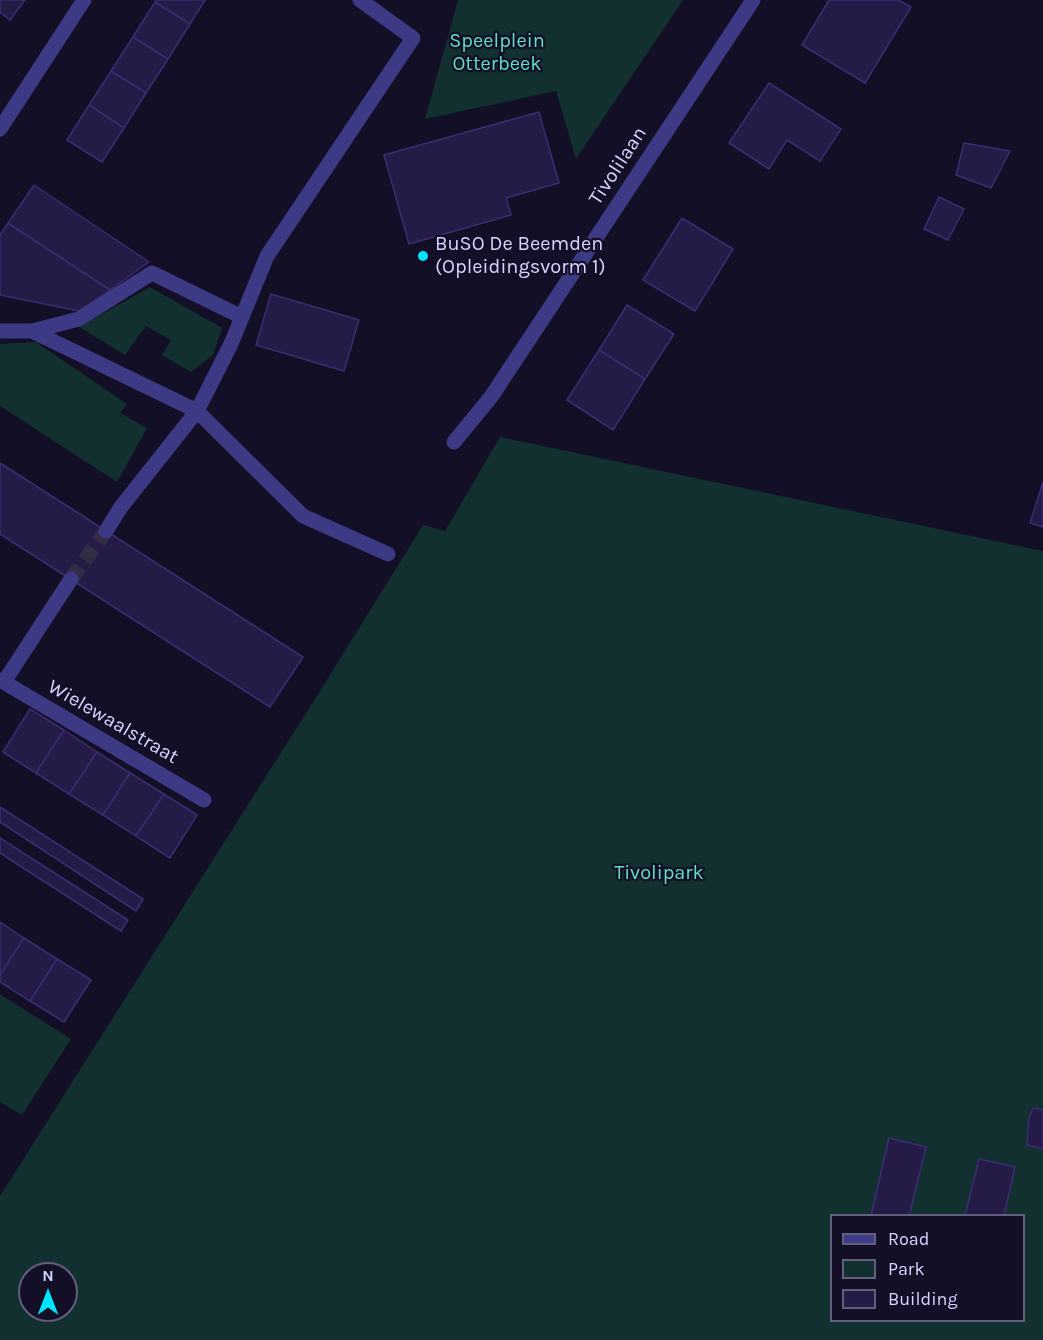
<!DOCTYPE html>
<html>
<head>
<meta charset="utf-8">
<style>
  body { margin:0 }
  #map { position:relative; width:1043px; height:1340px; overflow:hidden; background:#130f26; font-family:Karla,sans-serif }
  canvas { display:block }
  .legend { position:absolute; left:830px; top:1214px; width:195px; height:108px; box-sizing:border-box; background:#130f26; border:2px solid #625e7d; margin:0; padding:8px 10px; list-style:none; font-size:18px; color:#d9d4ff }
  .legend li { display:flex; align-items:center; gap:12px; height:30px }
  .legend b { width:30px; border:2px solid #625e7d }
  .north { position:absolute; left:18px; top:1262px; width:60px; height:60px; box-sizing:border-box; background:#130f26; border:2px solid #625e7d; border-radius:50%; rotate:0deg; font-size:16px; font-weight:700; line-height:24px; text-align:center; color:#d9d4ff }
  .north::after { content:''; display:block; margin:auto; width:21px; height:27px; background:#00e5ff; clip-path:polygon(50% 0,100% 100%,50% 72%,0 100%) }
</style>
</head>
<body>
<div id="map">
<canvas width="1043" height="1340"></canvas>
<ul class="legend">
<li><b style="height:8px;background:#3d3a85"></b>Road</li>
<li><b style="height:16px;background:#12302f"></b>Park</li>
<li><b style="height:16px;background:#241b47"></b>Building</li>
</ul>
<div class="north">N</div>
</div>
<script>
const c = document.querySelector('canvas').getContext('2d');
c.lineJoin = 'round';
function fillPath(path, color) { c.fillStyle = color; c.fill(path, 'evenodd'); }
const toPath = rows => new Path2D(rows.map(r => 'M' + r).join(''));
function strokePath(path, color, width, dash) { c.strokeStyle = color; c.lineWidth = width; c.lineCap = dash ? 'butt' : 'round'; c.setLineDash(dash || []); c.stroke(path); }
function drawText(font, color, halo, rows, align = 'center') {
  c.font = font + ' Karla,sans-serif'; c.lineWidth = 4.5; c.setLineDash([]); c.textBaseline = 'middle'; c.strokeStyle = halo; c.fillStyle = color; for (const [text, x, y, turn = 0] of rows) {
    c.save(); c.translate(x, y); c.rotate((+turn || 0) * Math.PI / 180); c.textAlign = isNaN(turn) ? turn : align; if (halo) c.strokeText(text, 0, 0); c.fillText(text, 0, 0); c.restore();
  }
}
const green = toPath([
  [458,0,683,0,576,159,556,91,425,119],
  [150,287,222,328,213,355,191,372,162,355,171,340,146,326,125,355,79,327],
  [36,342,127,404,120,413,147,428,117,482,0,406,0,344],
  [500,437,1043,551,1043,1340,0,1340,0,1196,320,691,423,525,445,531],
  [832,1216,1024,1216,1024,1320,832,1320],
  [30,1274,66,1274,66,1310,30,1310],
  [0,994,71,1039,22,1115,0,1102]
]);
const building = toPath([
  [0,0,25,0,10,20,0,12,0,0],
  [156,0,205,0,190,24,155,2,156,0],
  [829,0,898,0,911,7,865,83,802,45,829,0],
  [155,2,190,24,168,59,133,37,155,2],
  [133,37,168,59,146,93,111,71,133,37],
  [111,71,146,93,124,128,89,105,111,71],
  [769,83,841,129,820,161,787,140,769,169,729,143,769,83],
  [89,105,124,128,102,162,67,140,89,105],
  [539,112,559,183,506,198,511,215,409,244,384,155,539,112],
  [964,143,1010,151,991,188,956,175,964,143],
  [34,185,149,262,110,290,8,223,34,185],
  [939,197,964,209,948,240,924,229,939,197],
  [682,218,733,249,695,311,643,280,682,218],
  [8,223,110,290,79,311,0,295,0,235,8,223],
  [271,294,359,320,344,371,256,345,271,294],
  [627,305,674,334,645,379,599,350,627,305],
  [599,350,645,379,613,430,567,400,599,350],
  [0,463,303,657,270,707,0,534,0,463],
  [1043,482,1043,527,1030,523,1043,482],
  [30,709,64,730,36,773,3,752,30,709],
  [64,730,97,752,69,794,36,773,64,730],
  [97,752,130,773,103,815,69,794,97,752],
  [130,773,164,794,136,836,103,815,130,773],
  [164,794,197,815,170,858,136,836,164,794],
  [0,807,143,899,136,911,0,822,0,807],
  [0,838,128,920,121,931,0,853,0,838],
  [0,922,24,938,0,975,0,922],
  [24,938,57,959,30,1001,0,982,0,975,24,938],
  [57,959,91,980,64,1022,30,1001,57,959],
  [1033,1108,1043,1110,1043,1149,1027,1145,1029,1118,1033,1108],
  [889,1138,926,1147,909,1216,871,1216,889,1138],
  [979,1159,1015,1167,1004,1216,965,1216,979,1159]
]);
const streetTunnel = toPath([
  [71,579,106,531]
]);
const street = toPath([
  [0,129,84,0],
  [0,331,32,331,197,411,303,516,388,554],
  [32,331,79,319,152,273,242,317],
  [454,442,491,397,753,0],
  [106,531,121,507,197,411,231,344,267,256,413,38,360,0],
  [0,680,204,800],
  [4,682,71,579]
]);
const markers = [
  [423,256,6,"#00e5ff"]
];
const parkNames = [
  ["Speelplein",497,41],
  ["Otterbeek",497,64],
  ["Tivolipark",659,873]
];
const streetNames = [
  ["Tivolilaan",618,166,-57],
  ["Wielewaalstraat",113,722,30]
];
const poiNames = [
  ["BuSO De Beemden",435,244],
  ["(Opleidingsvorm 1)",435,267]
];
fillPath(green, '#12302f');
fillPath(building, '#241b47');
strokePath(building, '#3b2d73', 1.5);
strokePath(streetTunnel, '#312d47', 15, [15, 8]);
strokePath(street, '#3d3a85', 15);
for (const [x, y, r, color] of markers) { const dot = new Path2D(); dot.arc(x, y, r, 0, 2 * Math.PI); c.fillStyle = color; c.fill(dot); strokePath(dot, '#130f26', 2); }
drawText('20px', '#5fe0c0', '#130f26', parkNames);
drawText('20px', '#d9d4ff', '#130f26', streetNames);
drawText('20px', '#d9d4ff', '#130f26', poiNames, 'left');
</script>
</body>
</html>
